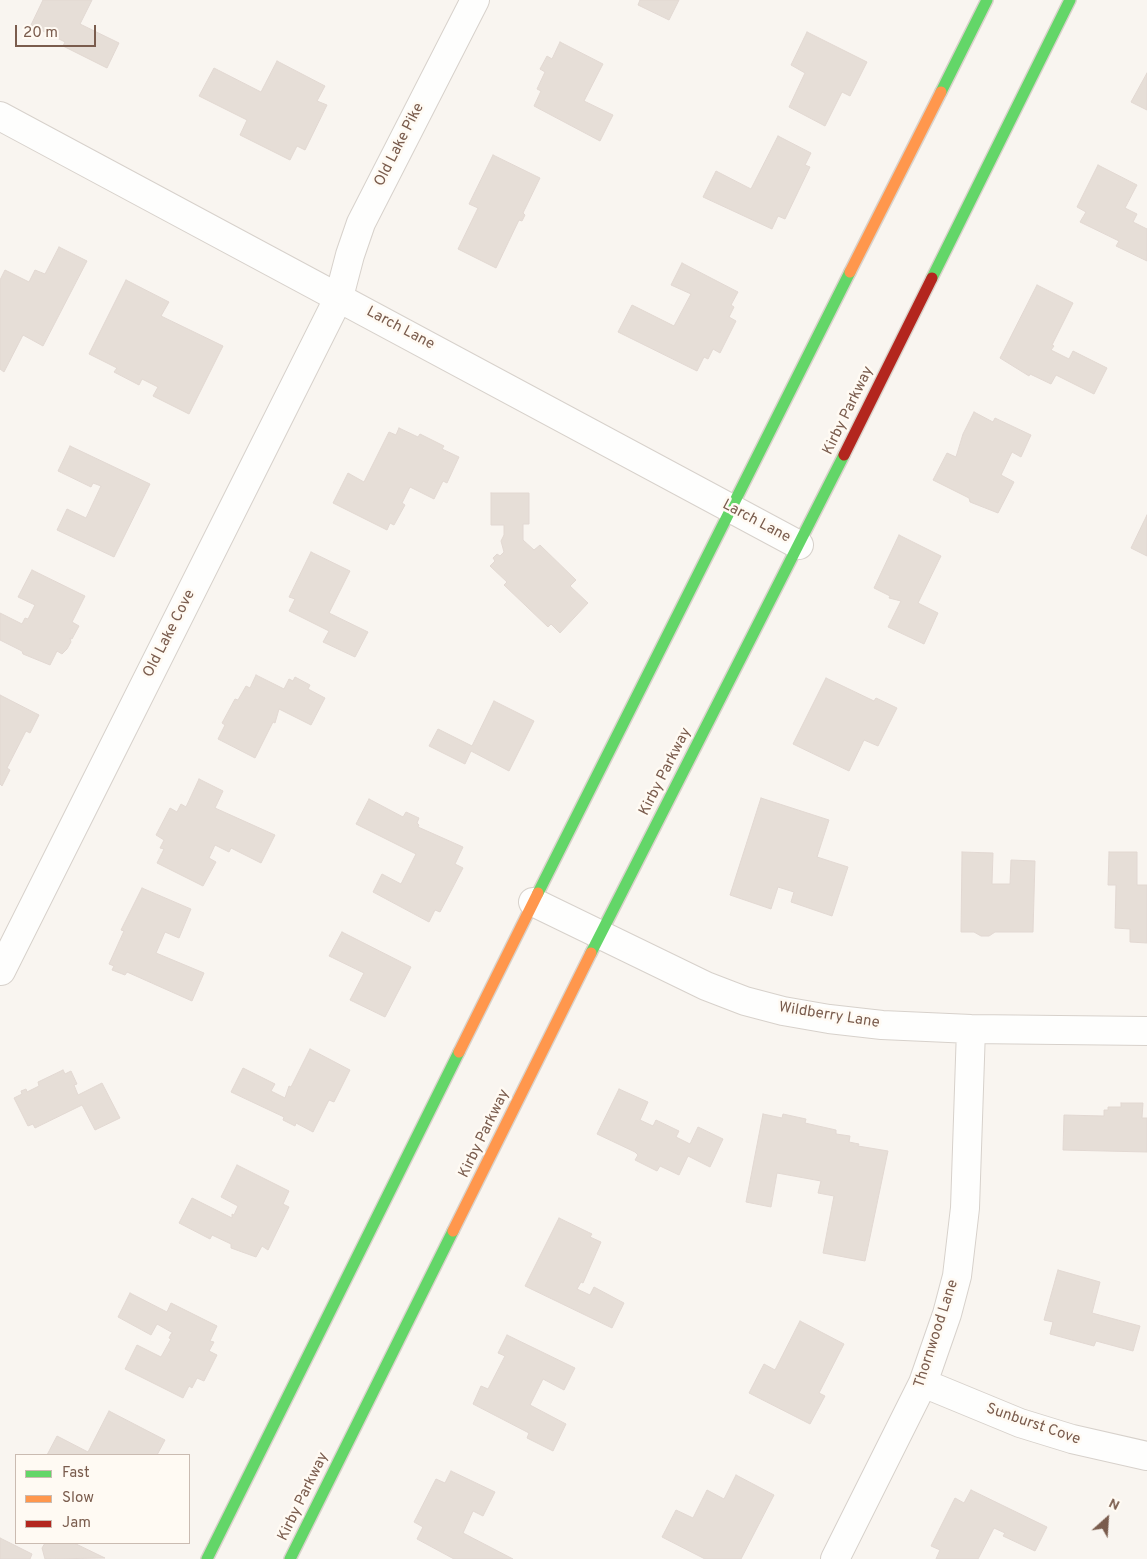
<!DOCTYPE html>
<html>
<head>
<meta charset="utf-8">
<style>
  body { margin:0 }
  #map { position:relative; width:1147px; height:1559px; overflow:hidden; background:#f9f5f0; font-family:Overpass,sans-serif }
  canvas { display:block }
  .legend { position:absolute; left:15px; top:1454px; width:175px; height:90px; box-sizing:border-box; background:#fffaf3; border:1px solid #cabbb1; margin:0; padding:6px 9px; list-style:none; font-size:15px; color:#7a5c4d }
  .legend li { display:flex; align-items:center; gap:10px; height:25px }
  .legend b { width:25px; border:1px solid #cabbb1 }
  .north { position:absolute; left:1082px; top:1494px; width:50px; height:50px; -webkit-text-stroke:4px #fffaf3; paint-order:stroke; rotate:26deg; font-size:14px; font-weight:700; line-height:20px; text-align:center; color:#7a5c4d }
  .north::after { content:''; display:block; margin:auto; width:18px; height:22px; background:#7a5c4d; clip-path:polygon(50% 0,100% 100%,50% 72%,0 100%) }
  .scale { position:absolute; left:15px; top:25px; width:81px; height:22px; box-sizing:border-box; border:2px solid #7a5c4d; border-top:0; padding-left:6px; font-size:15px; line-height:18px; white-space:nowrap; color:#7a5c4d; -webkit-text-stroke:4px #fffaf3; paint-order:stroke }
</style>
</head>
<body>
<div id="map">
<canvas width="1147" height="1559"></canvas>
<ul class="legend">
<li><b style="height:6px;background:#63d668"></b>Fast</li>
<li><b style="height:6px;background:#ff974d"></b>Slow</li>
<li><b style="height:6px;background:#b3261e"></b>Jam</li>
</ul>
<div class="north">N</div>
<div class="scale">20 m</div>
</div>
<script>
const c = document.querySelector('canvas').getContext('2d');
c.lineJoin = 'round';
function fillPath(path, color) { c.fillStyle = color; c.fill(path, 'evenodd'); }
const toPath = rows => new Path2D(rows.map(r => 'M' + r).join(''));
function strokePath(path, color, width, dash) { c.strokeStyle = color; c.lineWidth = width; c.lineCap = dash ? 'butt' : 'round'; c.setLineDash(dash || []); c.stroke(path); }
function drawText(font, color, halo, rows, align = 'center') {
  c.font = font + ' Overpass,sans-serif'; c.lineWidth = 5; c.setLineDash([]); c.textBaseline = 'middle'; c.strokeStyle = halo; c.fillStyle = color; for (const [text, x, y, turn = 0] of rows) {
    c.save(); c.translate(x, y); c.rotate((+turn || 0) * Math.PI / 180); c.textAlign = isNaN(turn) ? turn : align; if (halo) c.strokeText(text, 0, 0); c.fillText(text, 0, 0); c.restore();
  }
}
const building = toPath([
  [43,0,92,0,80,24,119,43,107,68,63,46,65,42,31,25,43,0],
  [640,0,679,0,669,20,638,5,640,0],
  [807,32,867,62,850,96,842,92,825,126,789,107,805,73,791,65,807,32],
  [560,42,603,64,584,101,613,115,600,141,534,106,541,91,537,89,545,72,540,69,547,56,552,59,560,42],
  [277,61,325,86,317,101,327,105,305,150,297,146,290,160,240,135,247,120,199,96,214,68,261,92,277,61],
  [1147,73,1147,110,1131,102,1147,73],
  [778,136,811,153,805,165,810,167,785,219,778,216,772,229,703,197,716,171,751,189,778,136],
  [493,155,540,178,523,213,525,215,522,221,519,220,496,268,458,249,478,208,469,204,493,155],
  [1098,165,1137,185,1125,208,1137,214,1133,222,1147,229,1147,261,1116,246,1119,241,1080,222,1086,212,1077,207,1098,165],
  [59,247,87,261,43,346,23,335,4,372,0,369,0,280,5,270,29,282,35,270,45,274,59,247],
  [682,263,738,292,731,305,734,307,729,317,736,321,720,353,713,349,708,359,704,357,697,371,618,332,632,305,674,326,691,294,671,285,682,263],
  [126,280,169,302,161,316,223,346,189,414,153,396,158,387,142,379,139,385,114,372,117,368,89,354,126,280],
  [1037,285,1073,303,1052,345,1054,346,1051,350,1069,359,1073,351,1107,368,1094,394,1056,375,1051,384,1030,374,1029,376,1000,358,1037,285],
  [974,412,993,422,995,418,1031,435,1021,457,1012,452,1001,475,1014,482,998,513,970,502,969,498,933,480,947,453,956,457,963,434,974,412],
  [399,428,418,437,420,434,444,446,442,449,459,457,447,483,443,481,434,499,410,487,402,503,405,505,394,525,390,523,387,530,333,503,348,473,364,482,389,432,396,435,399,428],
  [70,446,150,484,114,557,57,530,67,509,86,518,101,486,93,483,91,487,58,471,70,446],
  [491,493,529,493,529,524,523,524,523,540,534,550,540,545,576,580,570,586,588,603,560,633,551,624,548,627,504,585,507,582,490,566,495,561,493,558,497,554,500,556,504,552,501,541,504,535,504,525,491,525,491,493],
  [1147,515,1147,556,1131,548,1147,515],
  [899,535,941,556,918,603,938,613,924,644,888,627,901,601,889,598,890,596,874,588,899,535],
  [311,552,350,571,329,613,368,632,355,657,323,642,329,631,289,611,295,599,289,597,311,552],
  [32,570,85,596,72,622,79,626,72,639,70,638,71,642,67,649,62,654,57,651,50,665,23,654,22,651,0,640,0,613,22,624,25,618,28,619,35,605,18,597,32,570],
  [256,675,284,689,289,679,293,681,295,677,310,685,308,689,325,698,311,725,279,709,275,723,273,722,255,758,218,739,225,725,222,723,235,699,238,700,246,686,250,688,256,675],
  [826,678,874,701,876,698,897,708,878,746,864,740,849,771,793,744,826,678],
  [0,695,39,715,30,733,26,731,7,768,10,770,2,786,0,784,0,695],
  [494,701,534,721,509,771,471,751,465,764,429,746,438,729,472,746,494,701],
  [199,779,223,791,215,808,275,835,261,863,231,848,229,852,215,845,209,858,216,862,203,886,157,863,164,849,160,848,164,840,156,835,170,808,177,812,181,804,186,807,199,779],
  [761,798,829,820,817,857,848,867,832,916,791,902,794,892,778,887,771,909,730,895,761,798],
  [369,799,403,817,406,812,419,818,417,823,419,825,418,827,463,847,455,864,463,868,440,912,435,910,429,922,373,892,382,874,401,884,416,854,356,824,369,799],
  [962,852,993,853,992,884,1010,884,1011,860,1035,861,1033,932,995,932,989,936,981,936,974,932,961,932,962,852],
  [1109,852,1137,852,1137,885,1147,885,1147,943,1130,942,1130,929,1115,928,1116,885,1108,885,1109,852],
  [142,888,191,909,179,938,165,932,156,953,204,973,192,1001,127,972,125,975,112,970,114,966,109,964,124,931,121,930,142,888],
  [342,932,411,967,385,1017,350,1000,364,973,329,956,342,932],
  [310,1049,350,1070,334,1102,329,1100,313,1132,296,1123,295,1126,283,1120,284,1117,231,1092,243,1068,275,1084,271,1091,285,1098,289,1086,291,1087,310,1049],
  [63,1070,65,1074,71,1071,77,1084,74,1085,78,1095,102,1083,120,1118,95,1130,82,1105,35,1128,33,1124,28,1126,14,1098,22,1094,21,1091,26,1089,27,1092,39,1086,38,1082,63,1070],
  [619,1089,648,1102,640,1120,653,1126,656,1120,679,1131,676,1137,690,1144,698,1127,723,1139,710,1167,688,1156,679,1175,660,1166,657,1171,635,1160,638,1155,635,1152,597,1134,619,1089],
  [1121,1103,1143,1103,1142,1118,1147,1118,1147,1152,1063,1150,1064,1115,1104,1116,1104,1110,1108,1110,1108,1107,1121,1107,1121,1103],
  [763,1114,782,1118,783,1114,806,1119,805,1123,836,1130,836,1134,850,1136,849,1142,859,1144,858,1146,888,1151,865,1261,823,1253,834,1196,818,1193,821,1181,777,1173,771,1207,746,1202,763,1114],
  [237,1165,289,1191,283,1204,289,1207,268,1250,262,1246,256,1257,231,1248,231,1244,212,1235,210,1239,179,1223,192,1198,232,1218,232,1214,234,1215,238,1206,221,1197,237,1165],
  [559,1218,592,1234,590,1237,601,1242,583,1283,581,1282,577,1289,590,1295,594,1287,624,1303,612,1328,525,1286,559,1218],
  [1058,1270,1100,1282,1092,1313,1140,1326,1133,1351,1096,1341,1094,1346,1050,1334,1053,1322,1044,1320,1058,1270],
  [130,1293,167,1312,171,1303,217,1326,210,1341,214,1342,209,1351,217,1355,204,1381,197,1378,192,1388,189,1386,183,1398,125,1369,137,1345,161,1357,171,1339,169,1338,171,1334,173,1333,157,1324,151,1335,118,1317,130,1293],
  [800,1321,844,1344,819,1393,825,1396,810,1424,749,1393,764,1364,775,1370,800,1321],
  [507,1335,575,1368,564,1390,543,1379,530,1405,566,1424,553,1451,527,1438,529,1433,473,1404,481,1386,488,1389,505,1356,498,1353,507,1335],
  [109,1411,165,1440,157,1455,47,1455,57,1436,88,1452,109,1411],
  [451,1471,495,1492,483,1516,473,1511,463,1533,513,1559,454,1559,417,1539,423,1527,414,1522,436,1479,445,1483,451,1471],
  [736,1475,774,1495,741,1559,705,1559,662,1537,676,1510,693,1518,707,1490,724,1499,736,1475],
  [971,1490,1047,1527,1035,1551,1003,1536,1005,1533,994,1528,978,1559,936,1559,940,1550,931,1546,955,1498,964,1503,971,1490],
  [0,1538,32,1554,30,1559,0,1559,0,1538],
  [45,1543,74,1543,105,1558,45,1559,42,1548,45,1543]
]);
const street = toPath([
  [0,116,799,545],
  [533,902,706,986,745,1001,783,1011,829,1019,882,1025,971,1029,1147,1031],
  [1,971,339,297,350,255,361,223,475,0],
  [923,1383,1020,1423,1072,1439,1147,1456],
  [835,1559,923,1383,947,1314,957,1276,965,1208,971,1029]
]);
const fast = toPath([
  [941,92,987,0],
  [932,278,1070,0],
  [538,893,850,272],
  [591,953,844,455],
  [207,1559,459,1052],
  [290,1559,453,1231]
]);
const slow = toPath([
  [850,272,941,92],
  [459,1052,538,893],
  [453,1231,591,953]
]);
const jam = toPath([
  [844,455,932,278]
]);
const streetNames = [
  ["Old Lake Pike",400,145,-63],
  ["Larch Lane",400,329,28],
  ["Kirby Parkway",849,411,-64],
  ["Larch Lane",756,522,28],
  ["Old Lake Cove",170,634,-63],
  ["Kirby Parkway",666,772,-63],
  ["Wildberry Lane",829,1016,9],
  ["Kirby Parkway",485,1134,-64],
  ["Thornwood Lane",937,1334,-72],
  ["Sunburst Cove",1033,1425,19],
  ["Kirby Parkway",304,1497,-64]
];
fillPath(building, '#e6ded7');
strokePath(building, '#e2d8d2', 1);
strokePath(street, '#d7d1cb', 30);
strokePath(fast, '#d9d2cb', 14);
strokePath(slow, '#d9d2cb', 14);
strokePath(jam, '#d9d2cb', 14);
strokePath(street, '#fefefd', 28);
strokePath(fast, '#63d668', 11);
strokePath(slow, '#ff974d', 11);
strokePath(jam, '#b3261e', 11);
drawText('15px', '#7a5c4d', '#fffaf3', streetNames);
</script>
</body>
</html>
